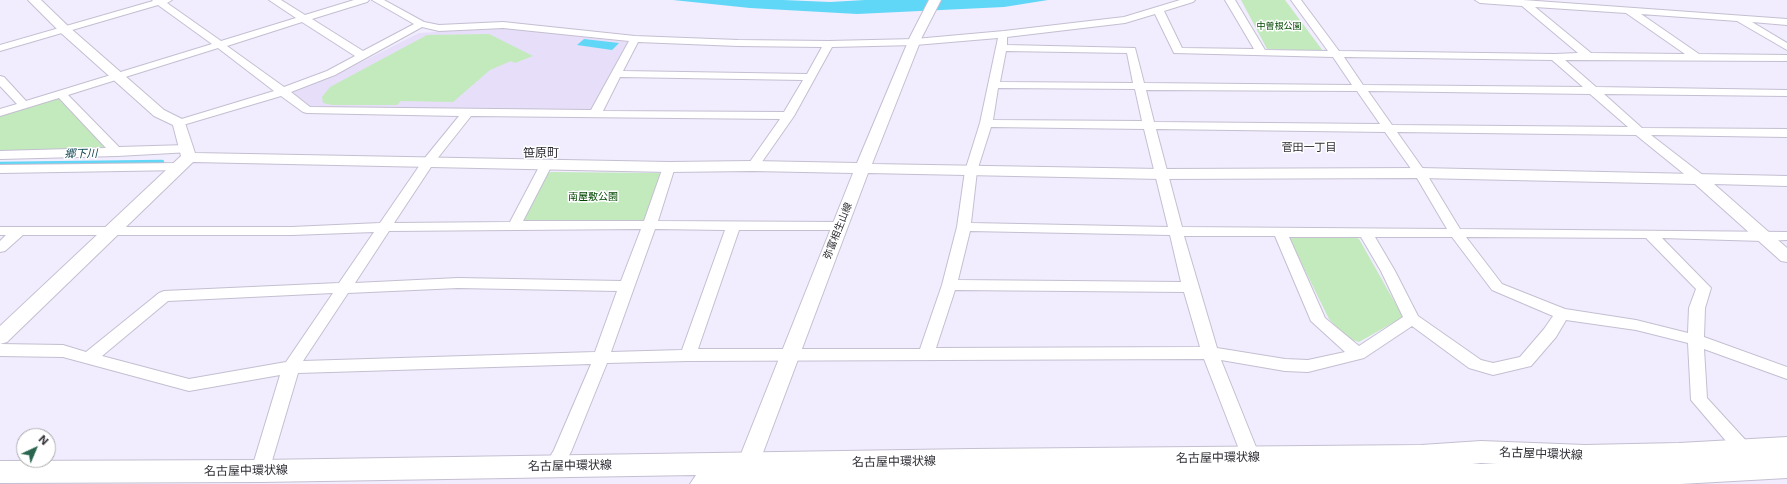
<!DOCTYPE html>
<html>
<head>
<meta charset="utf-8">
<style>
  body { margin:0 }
  #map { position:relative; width:1787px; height:484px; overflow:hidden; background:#f1ecfe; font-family:Inter,sans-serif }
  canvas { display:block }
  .north { position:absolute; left:16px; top:428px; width:40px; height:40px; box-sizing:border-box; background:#fff; border:1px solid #ababad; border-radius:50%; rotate:44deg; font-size:11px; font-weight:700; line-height:16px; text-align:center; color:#2e2c33 }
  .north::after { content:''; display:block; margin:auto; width:14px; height:18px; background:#2a654f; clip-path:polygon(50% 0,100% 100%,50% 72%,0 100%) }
</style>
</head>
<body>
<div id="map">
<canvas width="1787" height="484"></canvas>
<div class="north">N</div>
</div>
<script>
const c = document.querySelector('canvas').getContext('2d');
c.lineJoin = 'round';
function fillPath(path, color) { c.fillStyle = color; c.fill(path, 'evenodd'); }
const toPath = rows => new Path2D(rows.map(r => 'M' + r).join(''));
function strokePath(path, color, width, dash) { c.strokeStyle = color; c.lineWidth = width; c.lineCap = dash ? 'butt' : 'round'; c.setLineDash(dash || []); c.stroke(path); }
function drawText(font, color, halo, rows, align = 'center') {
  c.font = font + ' Inter,"Noto Sans JP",sans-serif'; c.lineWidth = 3; c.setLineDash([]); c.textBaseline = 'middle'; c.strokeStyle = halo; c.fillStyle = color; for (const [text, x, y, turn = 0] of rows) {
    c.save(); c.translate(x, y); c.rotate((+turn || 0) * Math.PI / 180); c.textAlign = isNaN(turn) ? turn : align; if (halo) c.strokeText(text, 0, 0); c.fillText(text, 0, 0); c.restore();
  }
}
const built = toPath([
  [504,28,629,42,593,109,587,111,311,107,293,93,296,90,336,75,419,33]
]);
const green = toPath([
  [1241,0,1285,0,1323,51,1267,49],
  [489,34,533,56,515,63,511,61,490,70,453,102,401,101,397,105,332,105,323,103,322,97,330,87,427,35],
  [57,97,106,149,0,152,0,115],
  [551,172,659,173,662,176,646,219,639,222,527,222,523,220,545,174],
  [1292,235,1352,236,1359,239,1403,317,1359,342,1347,338,1329,319,1289,238]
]);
const water = toPath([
  [673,0,783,0,830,2,865,0,1048,0,1004,7,857,14,750,8],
  [584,39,619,43,612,50,577,45]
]);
const stream = toPath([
  [0,164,162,162]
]);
const minor = toPath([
  [152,0,172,0,167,3,221,41,296,18,269,0,281,0,305,15,354,0,369,0,367,2,312,19,363,51,414,24,372,0,384,0,424,22,439,25,503,22,635,36,738,40,829,41,915,39,1004,31,1124,17,1180,0,1195,0,1193,2,1164,11,1182,48,1254,49,1225,0,1235,0,1265,50,1328,51,1291,0,1301,0,1339,51,1555,54,1578,53,1522,6,1480,3,1475,0,1523,0,1787,19,1787,25,1752,22,1787,43,1787,50,1737,21,1641,14,1699,54,1787,55,1787,61,1565,60,1596,87,1787,90,1787,96,1604,94,1642,128,1787,129,1787,137,1651,135,1704,176,1705,179,1704,182,1694,182,1636,135,1397,132,1426,173,1460,229,1787,232,1787,240,1763,241,1662,238,1711,288,1705,308,1704,337,1787,367,1787,379,1704,349,1707,398,1750,445,1753,450,1750,455,1744,457,1738,455,1691,400,1688,343,1636,330,1566,320,1556,337,1531,366,1493,375,1469,368,1412,326,1364,358,1308,372,1285,371,1221,360,1260,457,1257,462,1251,464,1245,462,1242,457,1204,359,688,361,607,363,571,452,559,472,553,474,547,472,544,467,554,450,591,364,298,373,269,471,266,476,260,478,254,476,251,471,280,375,189,391,63,357,0,356,0,344,63,345,86,352,159,293,164,291,339,283,374,232,292,235,23,235,5,251,0,252,0,241,6,235,0,235,0,227,292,227,380,223,424,159,459,116,307,113,303,112,281,96,183,125,175,125,173,123,175,121,274,91,218,48,68,95,119,147,187,145,191,146,193,149,191,152,117,156,0,159,0,151,106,148,59,98,0,116,0,109,17,104,0,86,0,76,4,77,26,101,212,44,158,5,0,51,0,45,153,1,152,0],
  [1535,7,1626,13,1685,54,1591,53,1535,7],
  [1155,14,1174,53,1333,57,1352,85,1144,83,1135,48,1007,45,1007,37,1125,23,1155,14],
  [302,22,355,56,327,71,284,87,227,46,302,22],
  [422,27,439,31,503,28,629,41,591,110,310,107,291,92,335,75,422,27],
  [998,38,980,123,965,171,957,227,942,285,920,349,698,349,739,230,839,230,844,229,846,226,844,223,839,222,658,221,675,167,673,164,669,163,665,164,663,167,644,221,523,221,552,165,550,162,546,161,542,162,540,165,510,222,394,223,433,164,471,116,780,119,747,166,749,169,753,170,757,169,794,116,832,47,915,45,998,38],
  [638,42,738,46,822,47,807,74,623,71,638,42],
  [1006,51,1127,53,1133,83,1000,82,1006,51],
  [1344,57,1552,60,1583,87,1363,85,1344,57],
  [620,77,803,80,784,112,603,111,620,77],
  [998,88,1135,89,1142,121,993,120,998,88],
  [1146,90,1357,91,1380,124,1154,122,1146,90],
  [1368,91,1590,94,1628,127,1392,125,1368,91],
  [991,127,1144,129,1168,227,971,223,977,171,991,127],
  [1156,129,1385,132,1414,173,1447,229,1182,227,1156,129],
  [641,229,621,281,458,278,355,283,389,231,641,229],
  [655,229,725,230,682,350,611,352,655,229],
  [970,231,1170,235,1181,282,958,280,970,231],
  [1184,236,1275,236,1311,321,1345,352,1308,360,1285,359,1217,348,1184,236],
  [1289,237,1361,237,1381,271,1403,317,1359,346,1325,318,1289,237],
  [1375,237,1452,237,1492,290,1553,316,1544,329,1520,357,1493,363,1481,360,1418,316,1395,271,1375,237],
  [1466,237,1646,238,1696,289,1689,308,1688,333,1636,320,1565,309,1502,284,1466,237],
  [458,288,617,291,595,352,303,361,348,293,458,288],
  [955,290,1184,292,1200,347,936,348,955,290],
  [333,293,286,362,189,379,102,356,168,301,333,293],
  [179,163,183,164,185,167,183,170,0,173,0,165,179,163]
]);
const tertiary = toPath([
  [28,0,41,0,69,27,164,110,184,120,195,153,669,162,753,161,857,163,910,37,929,0,941,0,922,37,872,164,1161,169,1420,168,1787,176,1787,186,1714,184,1787,248,1787,262,1781,261,1695,184,1420,178,1161,179,868,173,755,474,752,480,744,483,736,480,733,474,853,173,753,171,669,172,193,162,7,342,0,344,0,326,181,156,173,125,154,116,61,33,28,0]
]);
const primary = toPath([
  [1787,437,1787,478,1680,484,690,484,696,475,260,482,0,483,0,461,260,460,972,449,1421,445,1481,441,1585,445,1679,443,1787,437],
  [1481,463,1497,464,1472,464,1481,463]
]);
const farParknames = [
  ["中曽根公園",1279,26]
];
const parkNames = [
  ["南屋敷公園",593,197]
];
const streetNames = [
  ["弥富相生山線",838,231,-68]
];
const neighbourhoodNames = [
  ["菅田一丁目",1309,148]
];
const waterNames = [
  ["郷下川",81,154,-1]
];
const quarterNames = [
  ["笹原町",541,153]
];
const nearStreetnames = [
  ["名古屋中環状線",1541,454,2],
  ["名古屋中環状線",1218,458,-1],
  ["名古屋中環状線",894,462,-1],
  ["名古屋中環状線",570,466,-1],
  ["名古屋中環状線",246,471,-1]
];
fillPath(built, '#e7dff9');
fillPath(green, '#c2eabd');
fillPath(water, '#60d7f6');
strokePath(stream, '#60d7f6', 4.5);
strokePath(minor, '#c4bfd1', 2);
strokePath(tertiary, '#c4bfd1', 2);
strokePath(primary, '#c4bfd1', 2);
fillPath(minor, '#fff');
fillPath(tertiary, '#fff');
fillPath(primary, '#fff');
drawText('9px', '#014600', '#fff', farParknames);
drawText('10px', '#014600', '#fff', parkNames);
drawText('10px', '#2e2c33', '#fff', streetNames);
drawText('11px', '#2e2c33', '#fff', neighbourhoodNames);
drawText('italic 11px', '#0d4450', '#fff', waterNames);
drawText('12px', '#2e2c33', '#fff', quarterNames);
drawText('12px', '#2e2c33', '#fff', nearStreetnames);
</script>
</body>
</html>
